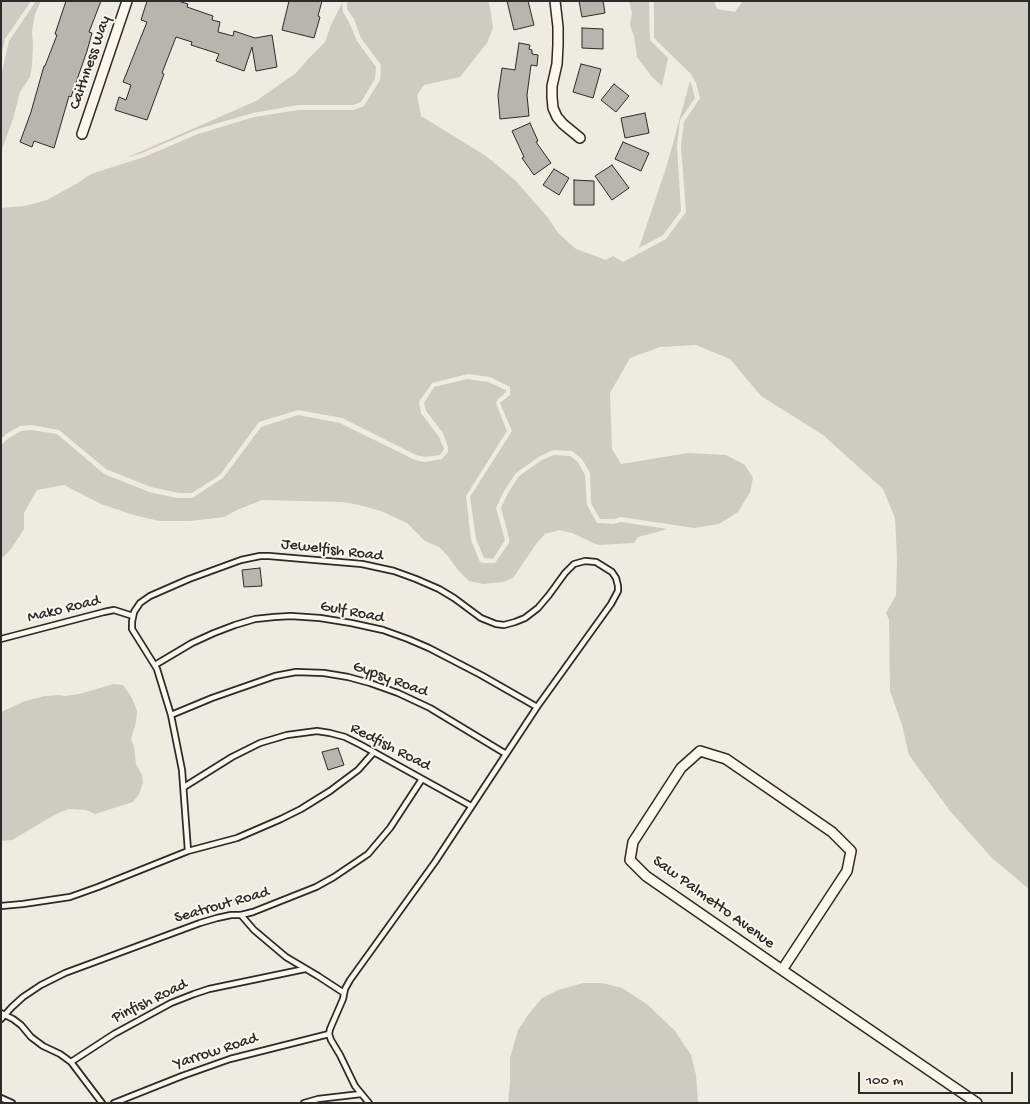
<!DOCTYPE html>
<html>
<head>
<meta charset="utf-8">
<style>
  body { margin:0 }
  #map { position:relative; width:1030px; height:1104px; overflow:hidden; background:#eeebe0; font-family:"Gochi Hand",sans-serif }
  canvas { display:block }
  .frame { position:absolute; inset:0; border:2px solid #2b2b2b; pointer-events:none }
  .scale { position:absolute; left:858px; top:1072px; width:155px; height:22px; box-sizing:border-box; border:2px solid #2b2b2b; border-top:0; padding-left:6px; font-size:15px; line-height:18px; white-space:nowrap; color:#2b2b2b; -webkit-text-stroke:4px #fbf7ec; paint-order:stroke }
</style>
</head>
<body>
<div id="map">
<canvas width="1030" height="1104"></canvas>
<div class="frame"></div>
<div class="scale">100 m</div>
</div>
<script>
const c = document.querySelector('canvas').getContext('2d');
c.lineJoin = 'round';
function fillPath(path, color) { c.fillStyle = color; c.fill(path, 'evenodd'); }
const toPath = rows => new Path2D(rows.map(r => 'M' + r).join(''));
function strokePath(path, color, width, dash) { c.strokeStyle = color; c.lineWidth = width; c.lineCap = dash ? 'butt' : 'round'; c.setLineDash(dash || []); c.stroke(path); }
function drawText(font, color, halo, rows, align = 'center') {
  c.font = font + ' "Gochi Hand",sans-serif'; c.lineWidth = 4; c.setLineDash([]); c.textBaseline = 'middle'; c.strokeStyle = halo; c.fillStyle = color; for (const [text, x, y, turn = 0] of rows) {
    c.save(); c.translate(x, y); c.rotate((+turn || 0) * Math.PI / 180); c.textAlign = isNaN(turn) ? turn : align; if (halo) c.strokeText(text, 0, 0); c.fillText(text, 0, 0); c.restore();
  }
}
const green = toPath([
  [1,1,31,1,5,39,1,57],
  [36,1,41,1,35,14,32,31,33,45,32,66,30,77,20,92,13,119,1,152,1,76,9,41],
  [342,1,343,12,349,22,357,41,376,67,375,79,361,102,353,105,298,105,253,113,198,129,142,153,126,158,256,101,296,73,309,58,325,42,331,25,341,5],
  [347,1,488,1,490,7,493,28,487,43,460,77,424,85,417,95,421,116,486,156,516,181,549,219,558,233,576,249,606,260,613,256,623,262,666,239,686,212,681,146,684,122,700,98,696,83,691,74,654,38,654,1,714,1,717,9,735,12,743,1,1029,1,1029,889,992,858,950,811,909,755,902,725,890,691,889,620,886,613,896,595,897,558,895,518,883,489,823,435,761,396,730,359,696,345,660,347,630,358,610,393,612,449,621,464,688,453,726,455,745,465,753,478,750,492,738,512,719,524,694,528,621,517,614,519,600,519,591,503,590,473,582,459,572,451,553,450,540,456,516,473,504,491,496,508,505,540,493,559,484,558,476,539,470,497,512,431,500,403,510,395,510,387,490,377,468,374,432,383,419,402,421,413,439,437,444,449,440,455,425,457,416,455,342,418,298,410,259,422,220,475,192,493,179,493,151,487,106,469,59,430,32,425,20,426,6,434,1,439,1,208,25,206,47,200,76,184,91,174,144,157,198,134,254,117,298,110,354,110,364,106,380,80,381,65,361,38,354,19,347,9],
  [629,1,649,1,650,40,668,58,662,86,652,77,637,57,634,36,630,25,632,13],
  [690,81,692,86,695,98,680,120,677,146,681,211,663,235,639,248,667,165],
  [467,379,488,382,506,390,506,392,498,399,496,403,507,431,466,496,471,540,480,562,483,563,495,563,509,543,509,538,501,508,508,493,519,476,542,460,554,455,570,456,578,462,585,475,587,505,597,523,613,524,621,522,668,529,638,537,634,543,598,545,572,533,559,530,545,534,536,544,513,578,503,582,483,584,469,581,458,570,447,555,439,547,425,541,407,523,381,511,359,505,343,502,262,500,237,510,224,517,190,521,159,521,134,515,101,504,64,485,37,490,24,513,24,529,11,549,1,559,1,445,9,438,21,431,31,430,57,434,104,474,149,492,177,498,192,498,223,478,261,427,298,415,340,423,415,460,425,462,442,459,448,452,448,447,443,433,426,411,424,403,434,387],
  [114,684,123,685,132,698,137,711,136,722,131,739,134,747,136,764,142,775,143,783,139,794,133,802,95,814,86,810,69,809,56,814,12,840,1,841,1,712,25,701,45,696,59,695,65,696,79,694],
  [583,983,602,983,622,988,648,1005,675,1031,691,1055,696,1075,698,1103,508,1103,510,1082,510,1058,518,1030,528,1015,542,998,558,990]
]);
const building = toPath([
  [66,1,101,1,89,32,92,33,87,51,71,97,69,96,54,148,34,141,32,147,20,142,31,112,44,66,45,66,57,35,55,34,66,1],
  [147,1,178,1,188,4,187,7,213,16,212,20,220,22,218,32,233,36,234,31,255,38,272,35,277,67,256,71,252,47,244,71,216,61,219,54,191,45,192,42,176,37,162,73,164,74,147,120,115,110,119,97,126,100,131,85,123,82,147,22,141,20,147,1],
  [289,1,322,1,318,16,320,17,314,38,282,30,289,1],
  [507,1,528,1,534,25,514,30,507,1],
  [579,1,603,1,605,13,582,17,579,1],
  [582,28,603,29,603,49,582,48,582,28],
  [519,43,530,45,529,49,532,50,532,54,538,55,537,66,531,65,527,95,529,116,500,119,498,95,502,68,515,70,519,43],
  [581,64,601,69,593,98,573,92,581,64],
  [614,84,629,96,616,112,601,100,614,84],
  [645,113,649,133,625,138,621,118,645,113],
  [530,123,538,141,536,142,551,163,534,175,522,158,524,157,512,131,530,123],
  [623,142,649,153,641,171,615,159,623,142],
  [612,165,629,188,612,200,595,176,612,165],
  [554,169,569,178,559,195,543,185,554,169],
  [574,180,594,181,594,205,574,205,574,180],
  [260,568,262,586,244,587,242,570,260,568],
  [338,748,344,765,328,770,322,752,338,748]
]);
const service = toPath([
  [1,639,104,612,114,610,133,616],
  [155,665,192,643,214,633,235,625,255,619,274,617,291,616,320,618,351,623,383,630,408,639,429,648,481,675,537,707],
  [171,715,212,698,275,676,296,672,324,673,348,677,370,683,398,693,430,708,506,754],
  [184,787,232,757,260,743,287,735,317,731,330,733,345,737,361,745,471,806],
  [188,851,237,838,281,819,301,809,330,791,358,770,374,752],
  [1,906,23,904,70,897,98,887,188,851,182,770,171,715,157,669,132,629,132,622,134,612,140,603,150,596,189,579,241,560,260,556,269,556,362,564,394,571,416,579,439,589,454,598,481,618,496,624,504,625,515,622,525,618,538,608,549,595,565,573,574,564,585,561,596,562,612,572,616,578,618,586,618,591,611,604,537,707,435,862,350,980,345,989,343,999,330,1029,329,1034,331,1040,340,1055,355,1086,369,1103],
  [241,915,254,930,286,957,318,976,344,993],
  [1,1013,13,1019,21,1025,31,1037,43,1046,60,1054,71,1062,102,1103],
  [1,1019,12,1007,23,997,41,985,65,973,200,923,217,918,231,915,241,915,253,912,316,887,334,877,368,854,390,828,422,779],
  [71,1062,114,1034,171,1003,194,994,209,989,305,969],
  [1,1098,12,1103],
  [114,1103,182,1076,230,1059,329,1034],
  [304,1103,318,1099,361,1094]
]);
const minor = toPath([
  [555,1,558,27,558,45,557,64,552,86,552,97,553,108,557,117,563,124,580,138],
  [82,134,127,1],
  [782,970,847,871,851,851,832,832,726,759,700,751,681,768,633,842,630,860,646,876,782,970,977,1103]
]);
const streetNames = [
  ["Caithness Way",91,63,-71],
  ["Jewelfish Road",332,551,7],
  ["Mako Road",64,610,-14],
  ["Gulf Road",352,613,11],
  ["Gypsy Road",390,680,20],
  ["Redfish Road",390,748,27],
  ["Saw Palmetto Avenue",713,903,36],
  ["Seatrout Road",222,906,-16],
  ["Pinfish Road",150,1002,-26],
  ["Yarrow Road",216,1052,-18]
];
fillPath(green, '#cecbc2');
fillPath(building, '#b8b5ae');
strokePath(building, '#2b2b2b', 1);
strokePath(service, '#2b2b2b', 8);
strokePath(minor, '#2b2b2b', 12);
strokePath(service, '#fbf7ec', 4.5);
strokePath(minor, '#fbf7ec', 9);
drawText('16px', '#2b2b2b', '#fbf7ec', streetNames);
</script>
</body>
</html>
